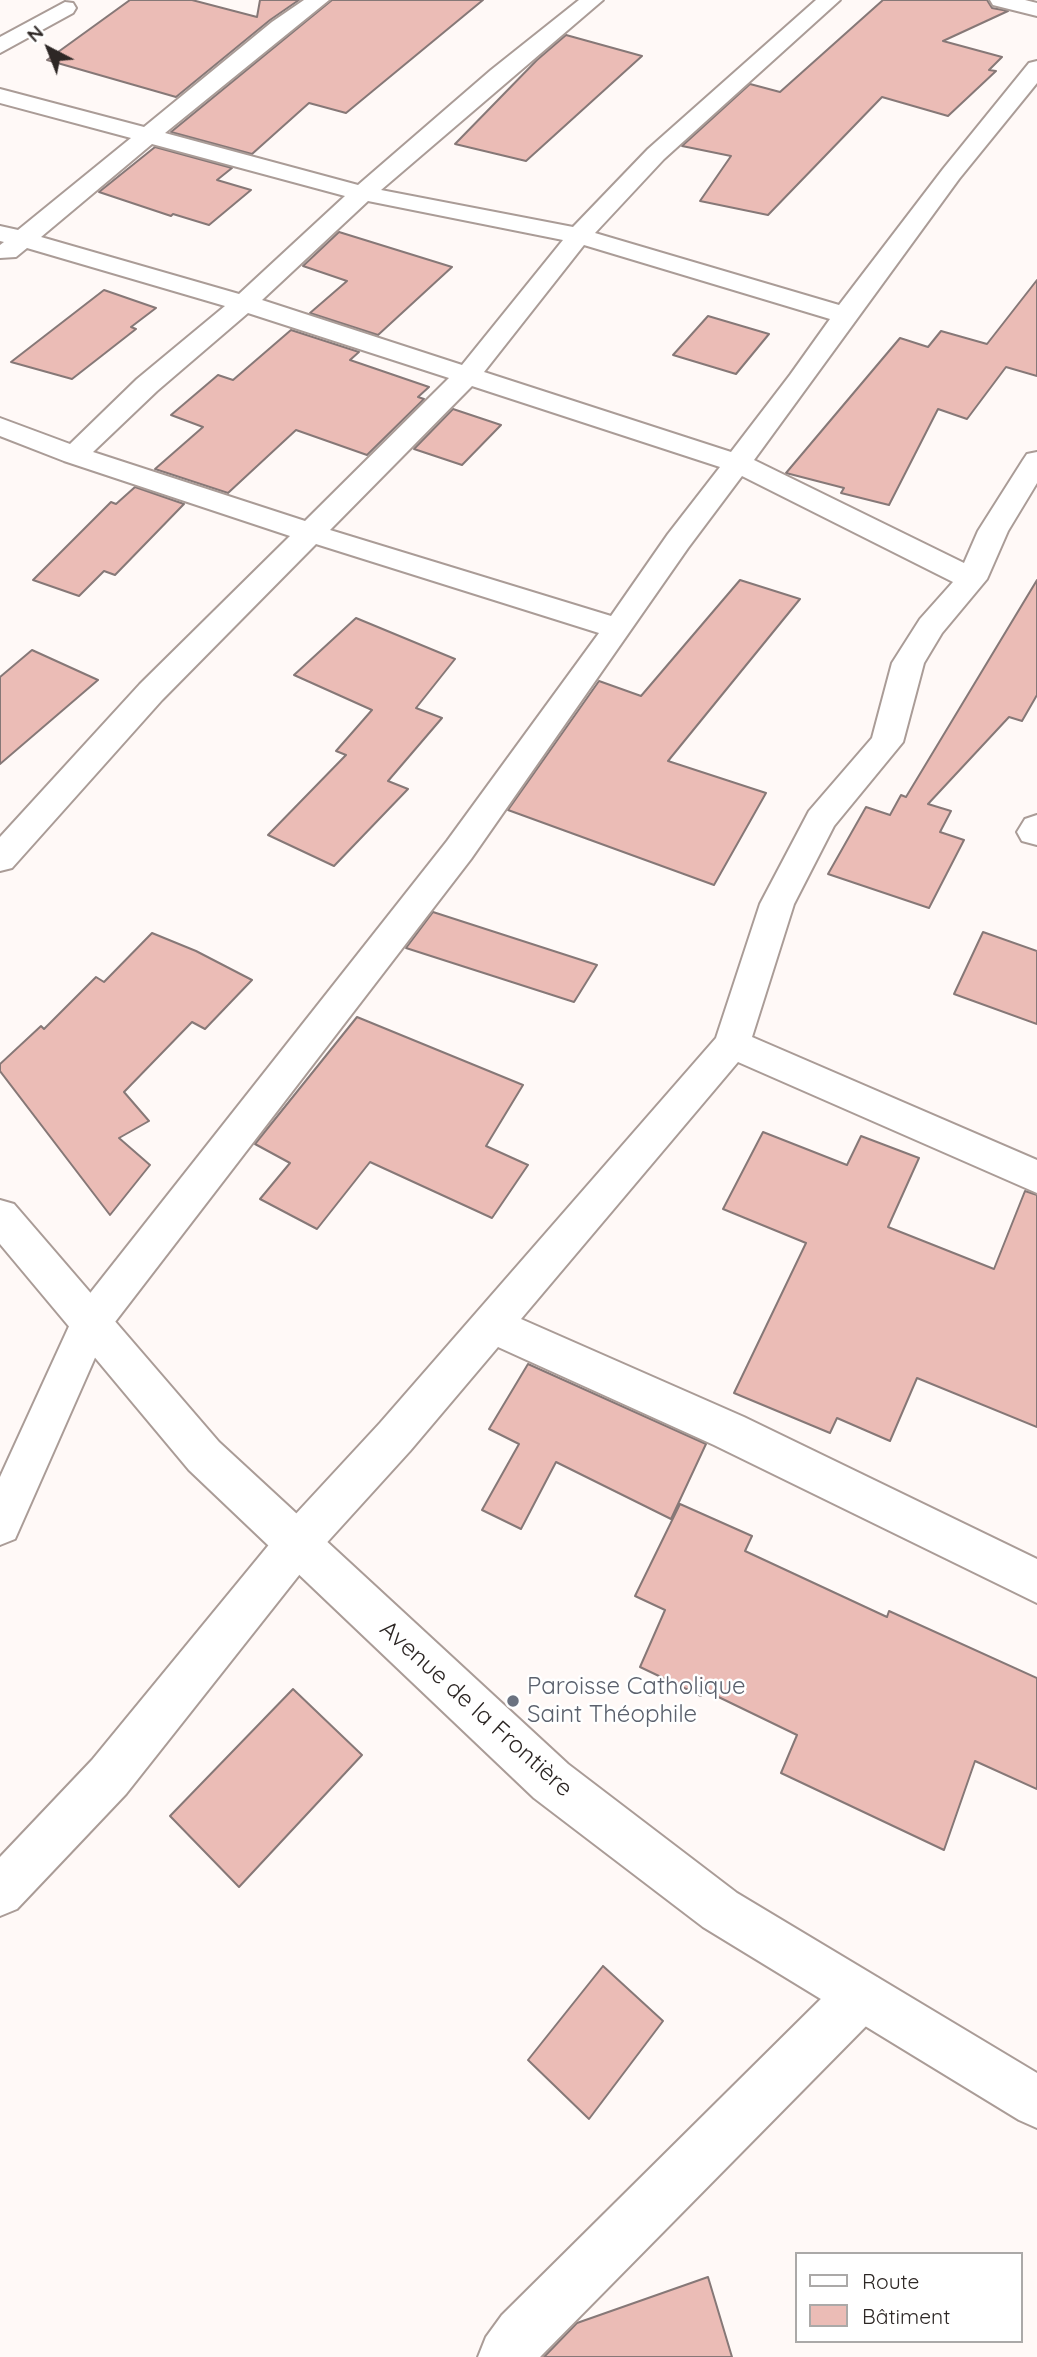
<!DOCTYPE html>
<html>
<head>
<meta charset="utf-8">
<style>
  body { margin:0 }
  #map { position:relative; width:1037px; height:2357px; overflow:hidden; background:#fff9f7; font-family:Quicksand,sans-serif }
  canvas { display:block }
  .legend { position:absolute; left:795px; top:2252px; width:228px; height:91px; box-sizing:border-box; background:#fff; border:2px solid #aba9a8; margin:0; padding:9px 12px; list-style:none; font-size:21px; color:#2d2725 }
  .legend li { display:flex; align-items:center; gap:14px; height:35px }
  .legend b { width:35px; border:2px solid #aba9a8 }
  .north { position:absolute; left:14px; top:14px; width:70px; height:70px; -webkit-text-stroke:5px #fff; paint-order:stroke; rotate:318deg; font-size:19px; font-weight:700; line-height:28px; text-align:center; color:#2d2725 }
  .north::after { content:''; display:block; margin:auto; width:24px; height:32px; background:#2d2725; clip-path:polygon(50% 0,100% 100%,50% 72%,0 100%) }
</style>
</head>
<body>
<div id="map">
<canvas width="1037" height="2357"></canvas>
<ul class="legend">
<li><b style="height:9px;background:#fff"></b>Route</li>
<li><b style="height:19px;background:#ebbcb6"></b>Bâtiment</li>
</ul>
<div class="north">N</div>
</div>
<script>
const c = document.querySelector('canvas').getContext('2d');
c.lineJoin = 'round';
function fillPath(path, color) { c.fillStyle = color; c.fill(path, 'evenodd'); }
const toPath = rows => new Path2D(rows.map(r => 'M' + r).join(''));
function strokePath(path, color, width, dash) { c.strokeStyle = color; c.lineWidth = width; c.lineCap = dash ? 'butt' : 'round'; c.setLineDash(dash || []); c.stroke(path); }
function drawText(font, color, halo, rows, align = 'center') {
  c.font = font + ' Quicksand,sans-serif'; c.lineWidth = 5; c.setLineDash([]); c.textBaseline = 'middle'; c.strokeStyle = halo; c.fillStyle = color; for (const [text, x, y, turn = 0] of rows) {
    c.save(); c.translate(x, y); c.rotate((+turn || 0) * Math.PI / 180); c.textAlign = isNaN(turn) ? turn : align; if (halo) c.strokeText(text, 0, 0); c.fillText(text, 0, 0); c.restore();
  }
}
const building = toPath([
  [130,0,192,0,257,17,260,0,299,0,270,20,176,97,47,60,130,0],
  [332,0,483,0,346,113,309,103,252,154,171,132,332,0],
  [883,0,987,0,992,8,1008,11,943,41,1002,57,989,70,996,71,948,116,882,97,768,215,700,201,731,156,682,146,750,84,780,92,883,0],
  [566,35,642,56,526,161,455,144,537,60,566,35],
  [155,147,232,168,217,180,251,190,209,225,173,214,171,216,99,192,155,147],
  [339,232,452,267,378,335,310,313,347,281,303,266,339,232],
  [1037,280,1037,376,1006,367,967,419,938,409,889,505,841,493,844,488,786,473,900,338,928,347,941,331,987,344,1037,280],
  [104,290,156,308,131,327,136,329,72,379,11,362,104,290],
  [708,316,769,334,736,374,673,355,708,316],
  [291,330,359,352,350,360,429,387,418,397,424,399,367,455,296,430,228,493,155,469,203,427,171,415,218,375,233,380,291,330],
  [453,409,501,425,462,465,414,449,453,409],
  [135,487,184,504,115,575,104,571,79,596,33,580,111,502,116,504,135,487],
  [740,580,800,599,668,761,766,793,714,885,508,810,599,681,641,696,740,580],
  [1037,580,1037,695,1022,721,1009,717,928,804,951,811,940,832,964,840,929,908,828,874,866,807,890,815,901,795,906,797,1037,580],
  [356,618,455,659,416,708,442,718,388,781,408,789,334,866,268,835,346,755,336,751,372,710,294,675,356,618],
  [32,650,98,680,0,764,0,677,32,650],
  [433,912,597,965,574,1002,406,948,433,912],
  [983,932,1037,951,1037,1024,954,994,983,932],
  [152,933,196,951,252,980,205,1029,192,1022,124,1092,149,1121,119,1138,150,1165,110,1215,0,1071,0,1064,41,1026,44,1029,96,977,104,982,152,933],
  [357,1017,523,1085,486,1146,528,1165,492,1218,370,1162,317,1229,260,1199,290,1163,255,1144,357,1017],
  [763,1132,847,1165,861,1136,919,1158,888,1227,994,1269,1025,1191,1037,1195,1037,1427,917,1378,890,1441,837,1418,830,1433,734,1393,806,1243,723,1209,763,1132],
  [528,1364,706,1444,671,1519,556,1462,521,1529,482,1510,519,1444,489,1429,528,1364],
  [680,1504,752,1536,745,1551,887,1617,889,1611,1037,1678,1037,1789,975,1761,944,1850,781,1773,797,1735,704,1690,701,1696,640,1667,665,1610,635,1596,680,1504],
  [293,1689,362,1755,239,1887,170,1816,293,1689],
  [603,1966,663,2021,589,2119,528,2060,603,1966],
  [708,2277,732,2357,544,2357,577,2323,708,2277]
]);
const street = toPath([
  [304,0,329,0,165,133,358,185,491,70,579,0,603,0,381,190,573,227,648,149,816,0,840,0,664,159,595,233,839,305,943,169,1029,63,1037,61,1037,83,959,179,754,460,964,563,978,531,1023,460,1027,454,1037,452,1037,483,1008,531,987,579,942,633,924,663,903,742,834,826,794,904,752,1037,1037,1160,1037,1193,738,1062,521,1319,744,1417,1037,1559,1037,1603,714,1445,498,1347,410,1451,311,1560,126,1794,17,1909,0,1916,0,1857,92,1760,281,1530,380,1423,716,1038,760,904,809,811,872,738,892,663,920,619,953,582,742,476,688,548,471,859,105,1335,15,1539,0,1545,0,1477,76,1311,447,841,599,633,316,544,162,700,12,868,0,871,0,837,140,684,290,536,64,461,0,436,0,418,70,444,137,379,225,306,27,248,16,257,0,258,0,245,4,242,0,241,0,226,18,230,131,138,0,103,0,89,144,127,272,22,304,0],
  [152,144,345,196,239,294,41,237,152,144],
  [368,201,563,240,462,365,262,300,368,201],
  [584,245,830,319,790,375,731,452,484,372,584,245],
  [248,313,449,378,305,521,93,452,157,391,248,313],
  [472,386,720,467,668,534,611,616,330,530,472,386],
  [990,0,1025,0,1037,3,1037,16,993,5,990,0],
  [65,2,73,3,76,8,73,13,0,53,0,37,65,2],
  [1037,815,1037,845,1022,841,1017,832,1025,819,1037,815],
  [860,1971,878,1978,885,1996,878,2014,540,2357,478,2357,486,2337,502,2315,842,1978,860,1971]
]);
const secondary = toPath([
  [0,1200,14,1204,219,1442,568,1764,737,1893,1037,2073,1037,2128,1019,2120,703,1927,534,1798,189,1470,0,1244,0,1200]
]);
const markers = [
  [513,1701,7,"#6b7280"]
];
const worshipNames = [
  ["Paroisse Catholique",527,1687],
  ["Saint Théophile",527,1715]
];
const streetNames = [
  ["Avenue de la Frontière",476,1709,42]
];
fillPath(building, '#ebbcb6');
strokePath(building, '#867877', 2);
strokePath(street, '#aa9c97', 4);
strokePath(secondary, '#aa9c97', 4);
fillPath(street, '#fff');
fillPath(secondary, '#fff');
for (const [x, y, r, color] of markers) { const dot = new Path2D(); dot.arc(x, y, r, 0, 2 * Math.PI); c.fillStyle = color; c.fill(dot); strokePath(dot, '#fff', 2.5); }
drawText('24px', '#5b616d', '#fff', worshipNames, 'left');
drawText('24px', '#2d2725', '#fff', streetNames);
</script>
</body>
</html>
